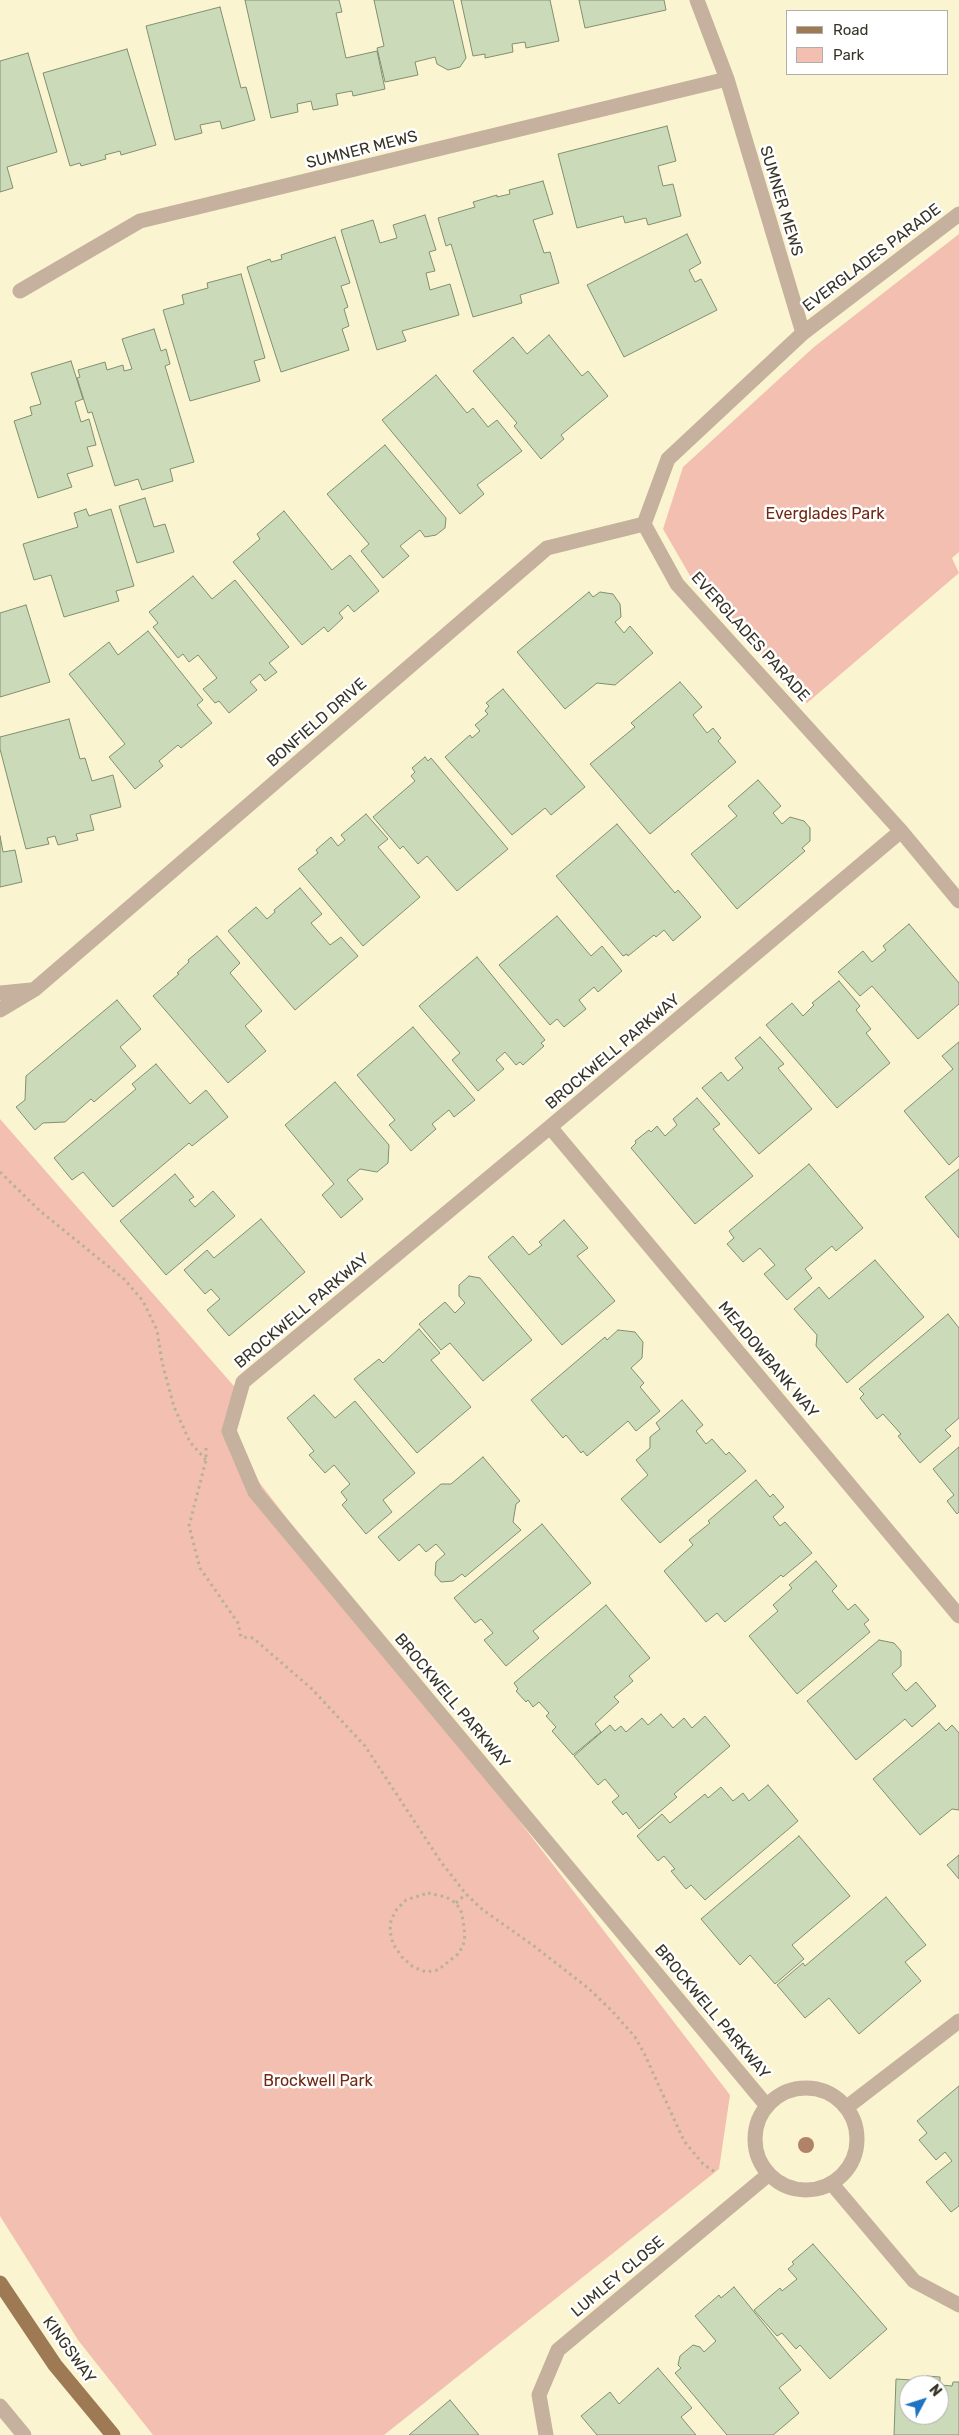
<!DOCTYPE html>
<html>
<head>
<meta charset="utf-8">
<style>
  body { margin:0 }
  #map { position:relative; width:959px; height:2435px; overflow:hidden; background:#fbf4d0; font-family:Rubik,sans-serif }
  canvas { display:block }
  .legend { position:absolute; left:786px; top:10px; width:162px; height:65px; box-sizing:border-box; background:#fff; border:1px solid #afaea9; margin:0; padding:6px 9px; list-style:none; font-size:15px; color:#383527 }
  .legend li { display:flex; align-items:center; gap:10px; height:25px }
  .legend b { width:25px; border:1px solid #afaea9 }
  .north { position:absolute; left:899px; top:2375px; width:50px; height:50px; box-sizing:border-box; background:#fff; border:1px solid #afaea9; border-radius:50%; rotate:50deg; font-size:14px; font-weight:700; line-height:20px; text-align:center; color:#383527 }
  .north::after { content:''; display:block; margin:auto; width:18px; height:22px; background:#1f73c1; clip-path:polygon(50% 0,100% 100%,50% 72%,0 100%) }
</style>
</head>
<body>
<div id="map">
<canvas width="959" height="2435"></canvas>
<ul class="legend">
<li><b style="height:6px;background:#9d7a54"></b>Road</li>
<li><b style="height:14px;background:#f3bfb0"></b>Park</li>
</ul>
<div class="north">N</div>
</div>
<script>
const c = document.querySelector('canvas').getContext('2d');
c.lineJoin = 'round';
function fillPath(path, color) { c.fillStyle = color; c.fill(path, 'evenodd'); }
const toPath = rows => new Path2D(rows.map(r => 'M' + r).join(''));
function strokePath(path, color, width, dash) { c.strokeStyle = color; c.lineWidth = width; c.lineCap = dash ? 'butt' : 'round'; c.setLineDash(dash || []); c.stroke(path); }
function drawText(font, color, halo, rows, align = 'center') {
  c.font = font + ' Rubik,sans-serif'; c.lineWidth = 5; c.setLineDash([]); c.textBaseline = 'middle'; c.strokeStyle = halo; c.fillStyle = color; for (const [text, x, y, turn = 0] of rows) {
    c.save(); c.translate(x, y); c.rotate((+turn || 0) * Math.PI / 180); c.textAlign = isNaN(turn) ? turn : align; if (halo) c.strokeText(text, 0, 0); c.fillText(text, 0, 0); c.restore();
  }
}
const green = toPath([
  [959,234,959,552,952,558,959,573,807,703,692,579,663,529,683,467,814,347],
  [0,1119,240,1393,229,1431,239,1456,730,2095,719,2169,384,2435,153,2435,78,2340,0,2216]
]);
const building = toPath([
  [245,0,339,0,342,12,336,13,346,58,377,51,385,89,353,96,352,91,336,94,338,105,313,110,311,101,297,104,298,112,271,118,245,0],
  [374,0,453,0,466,58,460,67,448,70,437,64,435,57,415,62,418,75,385,82,377,48,384,46,374,0],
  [461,0,550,0,559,41,526,48,525,42,512,44,513,52,485,58,485,54,473,56,461,0],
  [579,0,664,0,666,10,585,28,579,0],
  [220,7,241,88,246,87,255,120,222,129,220,121,200,125,202,133,175,140,146,26,220,7],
  [127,49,156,145,121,155,120,151,105,155,106,159,81,166,80,163,70,166,43,73,127,49],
  [28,53,57,152,7,167,13,188,0,192,0,61,28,53],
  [667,126,676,161,658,166,663,186,673,184,681,216,648,225,646,218,625,223,623,216,577,228,558,154,667,126],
  [543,181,553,214,533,220,544,253,550,252,559,283,520,295,522,303,473,317,451,244,446,246,438,218,475,207,473,202,497,195,497,197,510,194,509,190,543,181],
  [425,215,436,250,429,252,435,271,426,273,430,290,450,284,459,315,402,331,406,341,377,350,341,230,373,220,380,243,397,238,393,225,425,215],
  [687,234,701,263,689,270,695,282,701,279,717,310,624,357,587,285,687,234],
  [335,237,350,283,341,286,348,307,344,309,349,326,342,329,349,350,281,372,247,267,270,259,271,262,282,259,281,255,335,237],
  [241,274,265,358,254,361,260,381,190,401,163,310,184,304,182,295,208,288,207,283,241,274],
  [154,329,161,351,166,349,170,364,165,366,194,462,170,469,173,481,142,490,138,479,115,486,92,412,88,413,77,378,80,377,78,370,105,362,107,370,123,365,124,371,132,369,122,339,154,329],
  [549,335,582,376,588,371,608,396,561,435,564,439,541,459,514,426,517,423,473,371,513,337,527,354,549,335],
  [71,361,83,399,75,402,81,422,89,419,96,445,87,447,93,466,67,474,72,487,38,498,14,421,32,415,30,407,41,404,31,373,71,361],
  [436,375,467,413,473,408,488,427,497,420,522,451,477,485,484,494,460,514,382,420,436,375],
  [385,445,446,518,445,528,436,535,425,537,420,530,400,546,409,556,383,578,361,551,369,544,327,494,385,445],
  [145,498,154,527,165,524,174,552,137,563,119,506,145,498],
  [86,509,89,516,111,509,134,586,116,591,119,601,64,617,51,575,34,580,23,544,78,527,74,513,86,509],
  [284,511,332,570,350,555,379,591,354,612,348,605,339,613,343,618,328,632,324,627,302,645,233,562,260,539,257,534,284,511],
  [193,576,212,599,235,580,289,647,269,663,277,672,265,681,260,674,250,682,257,690,229,713,219,701,215,703,203,689,217,678,198,655,189,662,183,654,178,658,153,627,158,623,149,612,193,576],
  [589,592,593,597,600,592,613,594,620,604,621,617,615,622,624,633,630,626,653,653,615,685,597,683,565,709,517,652,589,592],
  [26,605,50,682,0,697,0,613,26,605],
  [148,631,203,700,197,705,212,723,181,748,178,745,159,761,163,766,135,789,109,757,125,744,69,674,109,642,118,655,148,631],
  [680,682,702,707,693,715,707,733,713,728,721,738,718,741,736,762,650,834,590,764,635,727,631,723,680,682],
  [503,689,585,787,551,815,545,808,512,835,445,757,470,735,472,738,480,731,475,725,488,714,485,711,489,706,486,703,503,689],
  [69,719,80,759,85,758,92,781,113,775,121,807,90,815,94,830,76,834,78,840,58,845,55,836,47,838,49,844,26,849,0,749,0,737,69,719],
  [425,757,428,761,431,758,508,849,457,891,427,856,418,864,403,846,400,849,373,817,415,781,411,776,415,772,412,768,425,757],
  [758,780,781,806,773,813,782,824,790,817,804,821,810,828,810,841,802,848,805,851,737,909,691,854,737,816,728,806,758,780],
  [366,814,388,839,378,847,420,897,363,946,298,869,318,853,316,850,331,837,338,846,345,840,341,835,366,814],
  [617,824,675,893,678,890,701,917,673,941,664,930,656,937,654,935,628,956,627,954,623,956,556,876,617,824],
  [0,836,3,852,15,850,22,882,0,887,0,836],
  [300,888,322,914,311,923,330,945,341,937,358,956,295,1010,228,931,256,907,267,919,275,912,274,910,300,888],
  [557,916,591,956,602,946,622,971,598,992,594,987,579,1000,586,1009,564,1027,557,1019,550,1025,499,965,557,916],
  [909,924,959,983,959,1004,918,1039,872,986,860,996,838,972,863,951,872,962,886,950,883,946,909,924],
  [217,936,240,963,230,973,262,1011,245,1026,266,1051,228,1083,153,996,179,974,177,973,189,962,188,960,217,936],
  [477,957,545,1040,541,1043,544,1046,523,1065,520,1062,516,1065,505,1052,496,1060,504,1069,478,1091,452,1060,460,1053,419,1006,477,957],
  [839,981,860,1006,856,1010,871,1029,866,1033,890,1063,837,1108,766,1025,792,1003,803,1016,814,1005,812,1003,839,981],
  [117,1000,141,1029,120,1047,136,1066,94,1102,91,1099,65,1122,43,1123,35,1130,16,1107,25,1100,26,1076,117,1000],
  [413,1027,475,1100,454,1117,449,1110,432,1124,436,1129,411,1151,389,1125,395,1120,357,1075,413,1027],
  [760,1037,784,1064,778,1068,812,1109,759,1154,702,1088,721,1072,728,1081,743,1068,735,1058,760,1037],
  [959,1042,959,1156,949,1165,904,1111,953,1069,942,1056,959,1042],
  [156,1064,190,1104,206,1090,228,1117,192,1146,189,1143,113,1207,83,1172,72,1180,54,1158,136,1089,132,1084,156,1064],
  [335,1082,389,1145,388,1163,377,1172,360,1169,347,1180,363,1199,341,1218,322,1195,334,1184,285,1125,335,1082],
  [697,1098,720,1124,713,1129,753,1176,695,1224,631,1148,636,1143,635,1141,649,1130,651,1132,657,1126,665,1136,677,1125,673,1119,697,1098],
  [809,1164,863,1228,836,1251,832,1246,805,1269,812,1278,787,1300,764,1274,775,1265,760,1248,743,1262,727,1244,734,1238,729,1231,809,1164],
  [959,1169,959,1238,925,1197,959,1169],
  [175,1174,194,1197,189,1200,195,1207,213,1191,235,1216,166,1275,120,1221,175,1174],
  [261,1219,305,1272,229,1336,207,1310,220,1299,211,1289,205,1294,184,1270,207,1250,214,1258,261,1219],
  [564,1220,588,1248,577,1256,615,1301,562,1345,488,1257,513,1236,529,1255,542,1245,539,1242,564,1220],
  [875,1260,924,1317,847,1383,816,1346,817,1335,794,1309,819,1287,829,1299,875,1260],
  [469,1276,480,1278,532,1340,483,1381,450,1343,441,1350,419,1324,445,1302,455,1313,465,1303,459,1296,459,1285,469,1276],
  [948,1314,959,1328,959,1418,945,1430,951,1436,920,1463,898,1436,901,1434,883,1414,877,1419,860,1398,864,1394,859,1389,948,1314],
  [419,1329,440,1353,431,1360,471,1407,417,1453,354,1379,379,1359,383,1363,419,1329],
  [618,1330,635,1332,643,1342,642,1358,631,1368,644,1383,640,1387,660,1411,636,1431,628,1421,587,1456,583,1451,581,1453,566,1435,563,1438,531,1400,605,1337,607,1340,618,1330],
  [314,1395,335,1418,355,1401,415,1473,383,1500,392,1512,366,1534,342,1505,347,1500,341,1492,350,1484,334,1465,325,1473,309,1455,314,1451,287,1418,314,1395],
  [682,1400,703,1425,696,1431,706,1444,712,1439,726,1455,729,1452,746,1471,660,1543,621,1499,648,1475,636,1460,650,1448,650,1437,660,1429,656,1423,682,1400],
  [959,1447,959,1512,957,1514,947,1501,954,1495,933,1469,959,1447],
  [483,1457,520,1501,516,1504,513,1522,521,1530,465,1577,462,1574,453,1581,441,1582,435,1575,436,1562,445,1554,436,1544,426,1552,419,1544,399,1561,378,1537,441,1484,451,1484,483,1457],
  [756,1480,770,1497,773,1494,784,1507,773,1517,780,1526,785,1522,812,1553,783,1577,781,1575,725,1622,717,1613,706,1622,664,1571,693,1545,689,1540,710,1523,708,1521,756,1480],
  [542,1524,591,1583,533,1631,539,1638,506,1666,484,1640,493,1633,481,1619,475,1623,454,1598,542,1524],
  [816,1561,837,1586,832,1591,848,1610,855,1604,869,1620,864,1624,870,1632,797,1694,749,1636,778,1611,773,1605,792,1588,789,1585,816,1561],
  [606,1605,650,1658,629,1676,633,1681,614,1697,619,1702,595,1724,601,1732,573,1755,552,1731,556,1727,546,1716,549,1713,539,1702,533,1707,528,1700,526,1702,516,1691,518,1689,514,1683,606,1605],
  [879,1640,894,1643,901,1651,901,1666,892,1674,906,1691,916,1682,936,1706,912,1727,905,1719,856,1760,807,1701,879,1640],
  [661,1714,673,1728,684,1718,692,1728,705,1716,730,1746,674,1794,677,1797,639,1829,626,1812,623,1815,612,1802,619,1796,605,1779,598,1785,574,1756,610,1725,615,1731,621,1726,626,1732,642,1718,648,1725,661,1714],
  [939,1723,946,1731,952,1725,959,1733,959,1810,952,1809,920,1835,873,1779,939,1723],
  [768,1785,798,1821,705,1900,691,1885,686,1889,671,1871,675,1869,664,1856,658,1861,637,1836,662,1814,670,1823,705,1794,708,1798,721,1787,733,1801,743,1793,749,1801,768,1785],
  [799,1836,850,1896,792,1945,804,1959,775,1984,750,1955,740,1965,701,1919,799,1836],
  [959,1855,959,1879,947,1865,959,1855],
  [886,1897,926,1945,905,1962,921,1981,859,2034,829,1998,805,2018,777,1985,803,1963,805,1966,886,1897],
  [959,2086,959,2206,951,2212,926,2182,952,2161,945,2152,936,2160,919,2140,927,2133,917,2121,959,2086],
  [813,2244,887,2329,830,2379,800,2345,796,2349,782,2333,777,2336,754,2310,780,2288,782,2291,797,2279,788,2269,794,2264,792,2262,813,2244],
  [734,2287,801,2370,779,2388,799,2413,773,2435,727,2435,675,2373,681,2368,678,2365,680,2356,693,2345,700,2347,704,2352,716,2341,695,2316,719,2295,721,2298,734,2287],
  [658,2368,692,2408,681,2417,696,2435,597,2435,581,2416,610,2392,619,2404,658,2368],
  [927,2376,940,2377,940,2385,952,2386,953,2382,959,2382,959,2435,894,2435,896,2379,927,2381,927,2376],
  [909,2385,939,2385,939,2415,909,2415,909,2385],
  [450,2400,479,2435,409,2435,450,2400]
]);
const path = toPath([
  [0,1172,40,1211,124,1279,143,1301,157,1330,162,1362,174,1407,190,1442,206,1460],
  [206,1448,206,1460,189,1526,200,1568,238,1623,241,1637,253,1638,312,1689,365,1746,441,1862,466,1894,483,1910,534,1946,588,1988,613,2012,635,2037,644,2053,684,2141,703,2164,715,2172],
  [428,1893,446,1897,456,1903,462,1913,465,1935,463,1946,458,1954,438,1970,426,1972,413,1967,402,1957,393,1944,390,1931,391,1920,397,1909,406,1900,428,1893],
  [456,1903,466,1894]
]);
const minor = toPath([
  [697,0,727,79],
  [959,214,803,333,668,459,644,524,677,584,901,831,959,901],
  [20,291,140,221,727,79,803,333],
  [0,993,31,990],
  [0,1010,35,989,547,548,644,524],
  [550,1127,959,1616],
  '755 2139a51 51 0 1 1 102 0a51 51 0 1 1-102 0Z',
  [767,2106,255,1492,229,1431,243,1382,550,1127,901,831],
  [847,2107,959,2021],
  [832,2184,914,2281,959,2305],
  [0,2406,24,2435],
  [546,2435,539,2395,558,2350,769,2174]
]);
const major = toPath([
  [0,2283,55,2365,113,2435]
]);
const trees = [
  [806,2145]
];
const streetNames = [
  ["SUMNER MEWS",362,150,-14],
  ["SUMNER MEWS",781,201,73],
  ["EVERGLADES PARADE",872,258,-37],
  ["EVERGLADES PARADE",750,637,48],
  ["BONFIELD DRIVE",317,723,-41],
  ["BROCKWELL PARKWAY",613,1052,-40],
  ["BROCKWELL PARKWAY",302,1311,-40],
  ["MEADOWBANK WAY",768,1360,50],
  ["BROCKWELL PARKWAY",452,1701,50],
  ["BROCKWELL PARKWAY",712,2012,50],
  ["LUMLEY CLOSE",618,2277,-40],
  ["KINGSWAY",69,2350,54]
];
const parkNames = [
  ["Everglades Park",825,514],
  ["Brockwell Park",318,2081]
];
fillPath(green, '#f3bfb0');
fillPath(building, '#cbdbba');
strokePath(building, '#808f70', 1);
strokePath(path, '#b7b195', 3, [2.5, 4]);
strokePath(minor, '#c5b19d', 15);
strokePath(major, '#9d7a54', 15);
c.fillStyle = '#b08366';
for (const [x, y] of trees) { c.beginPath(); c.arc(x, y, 8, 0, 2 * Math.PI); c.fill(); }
drawText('16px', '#383527', '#fff', streetNames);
drawText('16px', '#722710', '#fff', parkNames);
</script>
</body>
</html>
